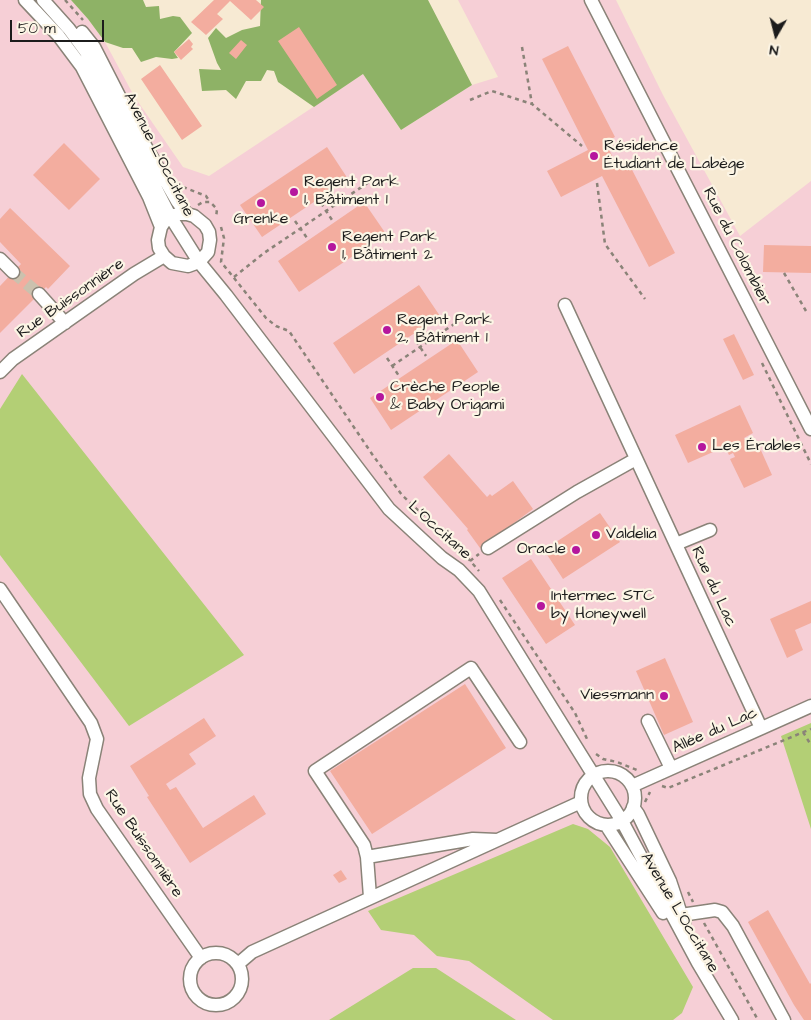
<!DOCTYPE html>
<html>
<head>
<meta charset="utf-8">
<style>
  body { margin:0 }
  #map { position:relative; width:811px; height:1020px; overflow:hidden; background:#f7ead3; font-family:"Architects Daughter",sans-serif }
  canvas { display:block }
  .north { position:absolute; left:751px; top:10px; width:50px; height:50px; -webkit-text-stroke:4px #fcf5e5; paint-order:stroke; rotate:188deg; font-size:14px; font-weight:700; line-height:20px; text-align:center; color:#1c1c1c }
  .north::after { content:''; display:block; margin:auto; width:18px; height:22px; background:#1c1c1c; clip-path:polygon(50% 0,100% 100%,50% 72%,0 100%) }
  .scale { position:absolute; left:10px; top:20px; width:94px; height:22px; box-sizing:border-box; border:2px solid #1c1c1c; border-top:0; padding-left:6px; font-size:15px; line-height:18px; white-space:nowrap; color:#1c1c1c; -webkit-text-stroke:4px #fcf5e5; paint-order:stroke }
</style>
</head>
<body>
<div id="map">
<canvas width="811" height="1020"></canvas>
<div class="north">N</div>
<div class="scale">50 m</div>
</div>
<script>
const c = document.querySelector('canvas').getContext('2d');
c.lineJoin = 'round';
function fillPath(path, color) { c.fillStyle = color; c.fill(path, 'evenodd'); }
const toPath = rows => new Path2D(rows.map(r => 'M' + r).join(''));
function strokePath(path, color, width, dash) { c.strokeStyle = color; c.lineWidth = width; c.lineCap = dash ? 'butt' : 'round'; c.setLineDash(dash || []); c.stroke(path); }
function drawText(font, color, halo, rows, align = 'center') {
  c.font = font + ' "Architects Daughter",sans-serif'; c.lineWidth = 4.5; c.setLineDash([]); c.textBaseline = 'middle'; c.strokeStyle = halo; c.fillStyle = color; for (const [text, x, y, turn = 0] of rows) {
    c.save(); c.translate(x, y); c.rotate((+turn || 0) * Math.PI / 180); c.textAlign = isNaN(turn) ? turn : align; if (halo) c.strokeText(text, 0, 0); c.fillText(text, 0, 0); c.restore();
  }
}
const built = toPath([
  [0,0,71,0,88,19,105,42,134,96,183,167,209,176,363,74,401,130,472,85,498,77,458,0,616,0,663,95,740,236,811,181,811,1020,0,1020]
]);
const green = toPath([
  [22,374,244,655,129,726,0,555,0,409],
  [811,723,811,829,781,736],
  [573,824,588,829,610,847,693,987,682,1013,673,1020,553,1020,469,961,437,956,414,935,381,930,368,911],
  [413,968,436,968,516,1020,329,1020]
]);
const forest = toPath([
  [71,0,143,0,146,7,159,6,160,19,173,16,180,17,192,33,174,52,178,58,172,59,156,57,141,62,132,48,123,48,105,42,88,19],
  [261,0,428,0,472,85,401,130,363,74,314,107,278,82,274,71,267,70,261,81,246,81,236,99,226,90,202,91,199,69,221,70,217,63,208,38,216,28,226,38,242,30,260,26]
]);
const building = toPath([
  [214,0,256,0,264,7,251,20,230,1,217,14,223,19,206,35,191,22],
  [299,27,337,85,317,99,278,41],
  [189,39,193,44,191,47,193,49,181,60,174,52],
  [241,40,247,45,236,59,229,53],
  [568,46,615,137,605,142,618,167,628,162,675,253,649,267,602,176,561,197,547,171,588,150,542,59],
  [160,65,202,126,182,140,141,79],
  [64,143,100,179,69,210,33,175],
  [327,147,348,179,262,237,240,205],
  [364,202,386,234,299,292,278,261],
  [10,208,70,266,48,289,46,287,0,333,0,286,21,264,0,242,0,219],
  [764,245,811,246,811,273,763,272],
  [419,285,440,316,354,374,333,343],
  [734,334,754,375,743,380,723,339],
  [457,340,478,372,391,430,370,398],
  [740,405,753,433,744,438,750,450,759,446,772,475,744,488,730,459,735,457,733,453,729,455,727,451,731,449,729,445,688,463,675,435],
  [449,454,487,497,490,494,492,496,513,481,533,509,480,548,467,530,468,529,423,477],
  [600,513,620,542,563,579,544,550],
  [531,559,575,625,546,644,502,578],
  [811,601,811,623,795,630,803,650,787,658,770,619],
  [665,658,693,722,664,735,636,671],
  [465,684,506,748,372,834,330,771],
  [204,718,216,736,189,754,196,764,166,784,170,790,176,787,203,828,254,795,266,814,190,863,147,797,149,796,130,766],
  [341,870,347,879,339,883,333,875],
  [768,910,810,984,811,983,811,1020,804,1020,794,1005,748,922]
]);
const minorTunnel = toPath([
  [13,272,39,294]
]);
const path = toPath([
  [65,0,83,20],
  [522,47,532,104],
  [470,100,492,91,532,104,582,146],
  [597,183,605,244,645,299],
  [183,187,206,196,210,202],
  [321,203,332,220],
  [198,205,203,202,210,202,217,209,216,218],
  [295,221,307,238],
  [221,227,224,238,221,262,230,273,266,318,276,326,289,331,372,454,402,495,466,556,479,571],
  [784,273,806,311],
  [234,277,264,253,372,180],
  [416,341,426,356],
  [387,358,399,376],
  [762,363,811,464],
  [392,366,463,318],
  [470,561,479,554],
  [500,600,575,713,587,739],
  [803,732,811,745],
  [596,754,603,759,617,762,637,770],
  [662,786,668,788,811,729],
  [645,802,650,792],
  [688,892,693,902],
  [704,923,758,1020]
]);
const minor = toPath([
  [25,0,58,35,82,67,149,197,161,227],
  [43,0,69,29,86,52,170,216,199,262,226,295,389,509,442,558,459,570,479,591,622,821,698,963,732,1020],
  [591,0,811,429],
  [82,32,94,47,139,135,177,201,187,214],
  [178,214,187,214,194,216,205,225,209,232,210,240,208,252,199,262,188,266,172,263,164,256,159,248,158,240,161,227,165,221,170,216,178,214],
  [0,259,13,272],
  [39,294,65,323],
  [565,305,761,728],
  [0,372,13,359,134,274,164,256],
  [676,544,710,530],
  [488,548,577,492,636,459],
  [0,589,91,723,97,739,89,778,90,794,97,809,201,958],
  [648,721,671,768],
  '581 798a27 27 0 1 1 54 0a27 27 0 1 1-54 0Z',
  [632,786,811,706],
  [633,807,638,814,670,881,684,923],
  [606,825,663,913],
  [367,857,473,839,497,840],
  [370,897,367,857,364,845,315,771,471,668,520,742],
  [681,915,715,910,722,912,733,926,784,1020],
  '190 979a26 26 0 1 1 52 0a26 26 0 1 1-52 0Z',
  [238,964,252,952,581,802]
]);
const markers = [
  [594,156,5,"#b5179e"],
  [294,192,5,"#b5179e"],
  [261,203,5,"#b5179e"],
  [332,247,5,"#b5179e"],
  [387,330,5,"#b5179e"],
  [380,397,5,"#b5179e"],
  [702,447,5,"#b5179e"],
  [596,535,5,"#b5179e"],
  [576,550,5,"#b5179e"],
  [541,606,5,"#b5179e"],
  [664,696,5,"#b5179e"]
];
const poiNames = [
  ["Résidence",604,147],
  ["Étudiant de Labège",604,165],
  ["Regent Park",304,183],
  ["1, Bâtiment 1",304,201],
  ["Grenke",261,220,"center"],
  ["Regent Park",342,238],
  ["1, Bâtiment 2",342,256],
  ["Regent Park",397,321],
  ["2, Bâtiment 1",397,339],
  ["Crèche People",390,388],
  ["& Baby Origami",390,406],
  ["Les Érables",712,447],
  ["Valdelia",606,535],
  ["Oracle",566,550,"right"],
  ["Intermec STC",551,597],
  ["by Honeywell",551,615],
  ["Viessmann",654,696,"right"]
];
const streetNames = [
  ["Avenue L'Occitane",158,155,63],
  ["Rue du Colombier",736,247,63],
  ["Rue Buissonnière",71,299,-35],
  ["L'Occitane",439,531,42],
  ["Rue du Lac",713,587,65],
  ["Allée du Lac",715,731,-24],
  ["Rue Buissonnière",143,844,56],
  ["Avenue L'Occitane",679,913,59]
];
fillPath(built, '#f6cfd6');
fillPath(green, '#b3cf75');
fillPath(forest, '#8eb266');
fillPath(building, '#f3ad9f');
strokePath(minorTunnel, '#cbc1ae', 12, [12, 6]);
strokePath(minor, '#8a8378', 15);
strokePath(path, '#8a8378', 2.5, [4, 4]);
strokePath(minor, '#fff', 12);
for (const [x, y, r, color] of markers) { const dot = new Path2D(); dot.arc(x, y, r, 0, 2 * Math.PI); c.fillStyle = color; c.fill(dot); strokePath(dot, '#fcf5e5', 2); }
drawText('16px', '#1c1c1c', '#fcf5e5', poiNames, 'left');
drawText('16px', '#1c1c1c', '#fcf5e5', streetNames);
</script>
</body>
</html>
